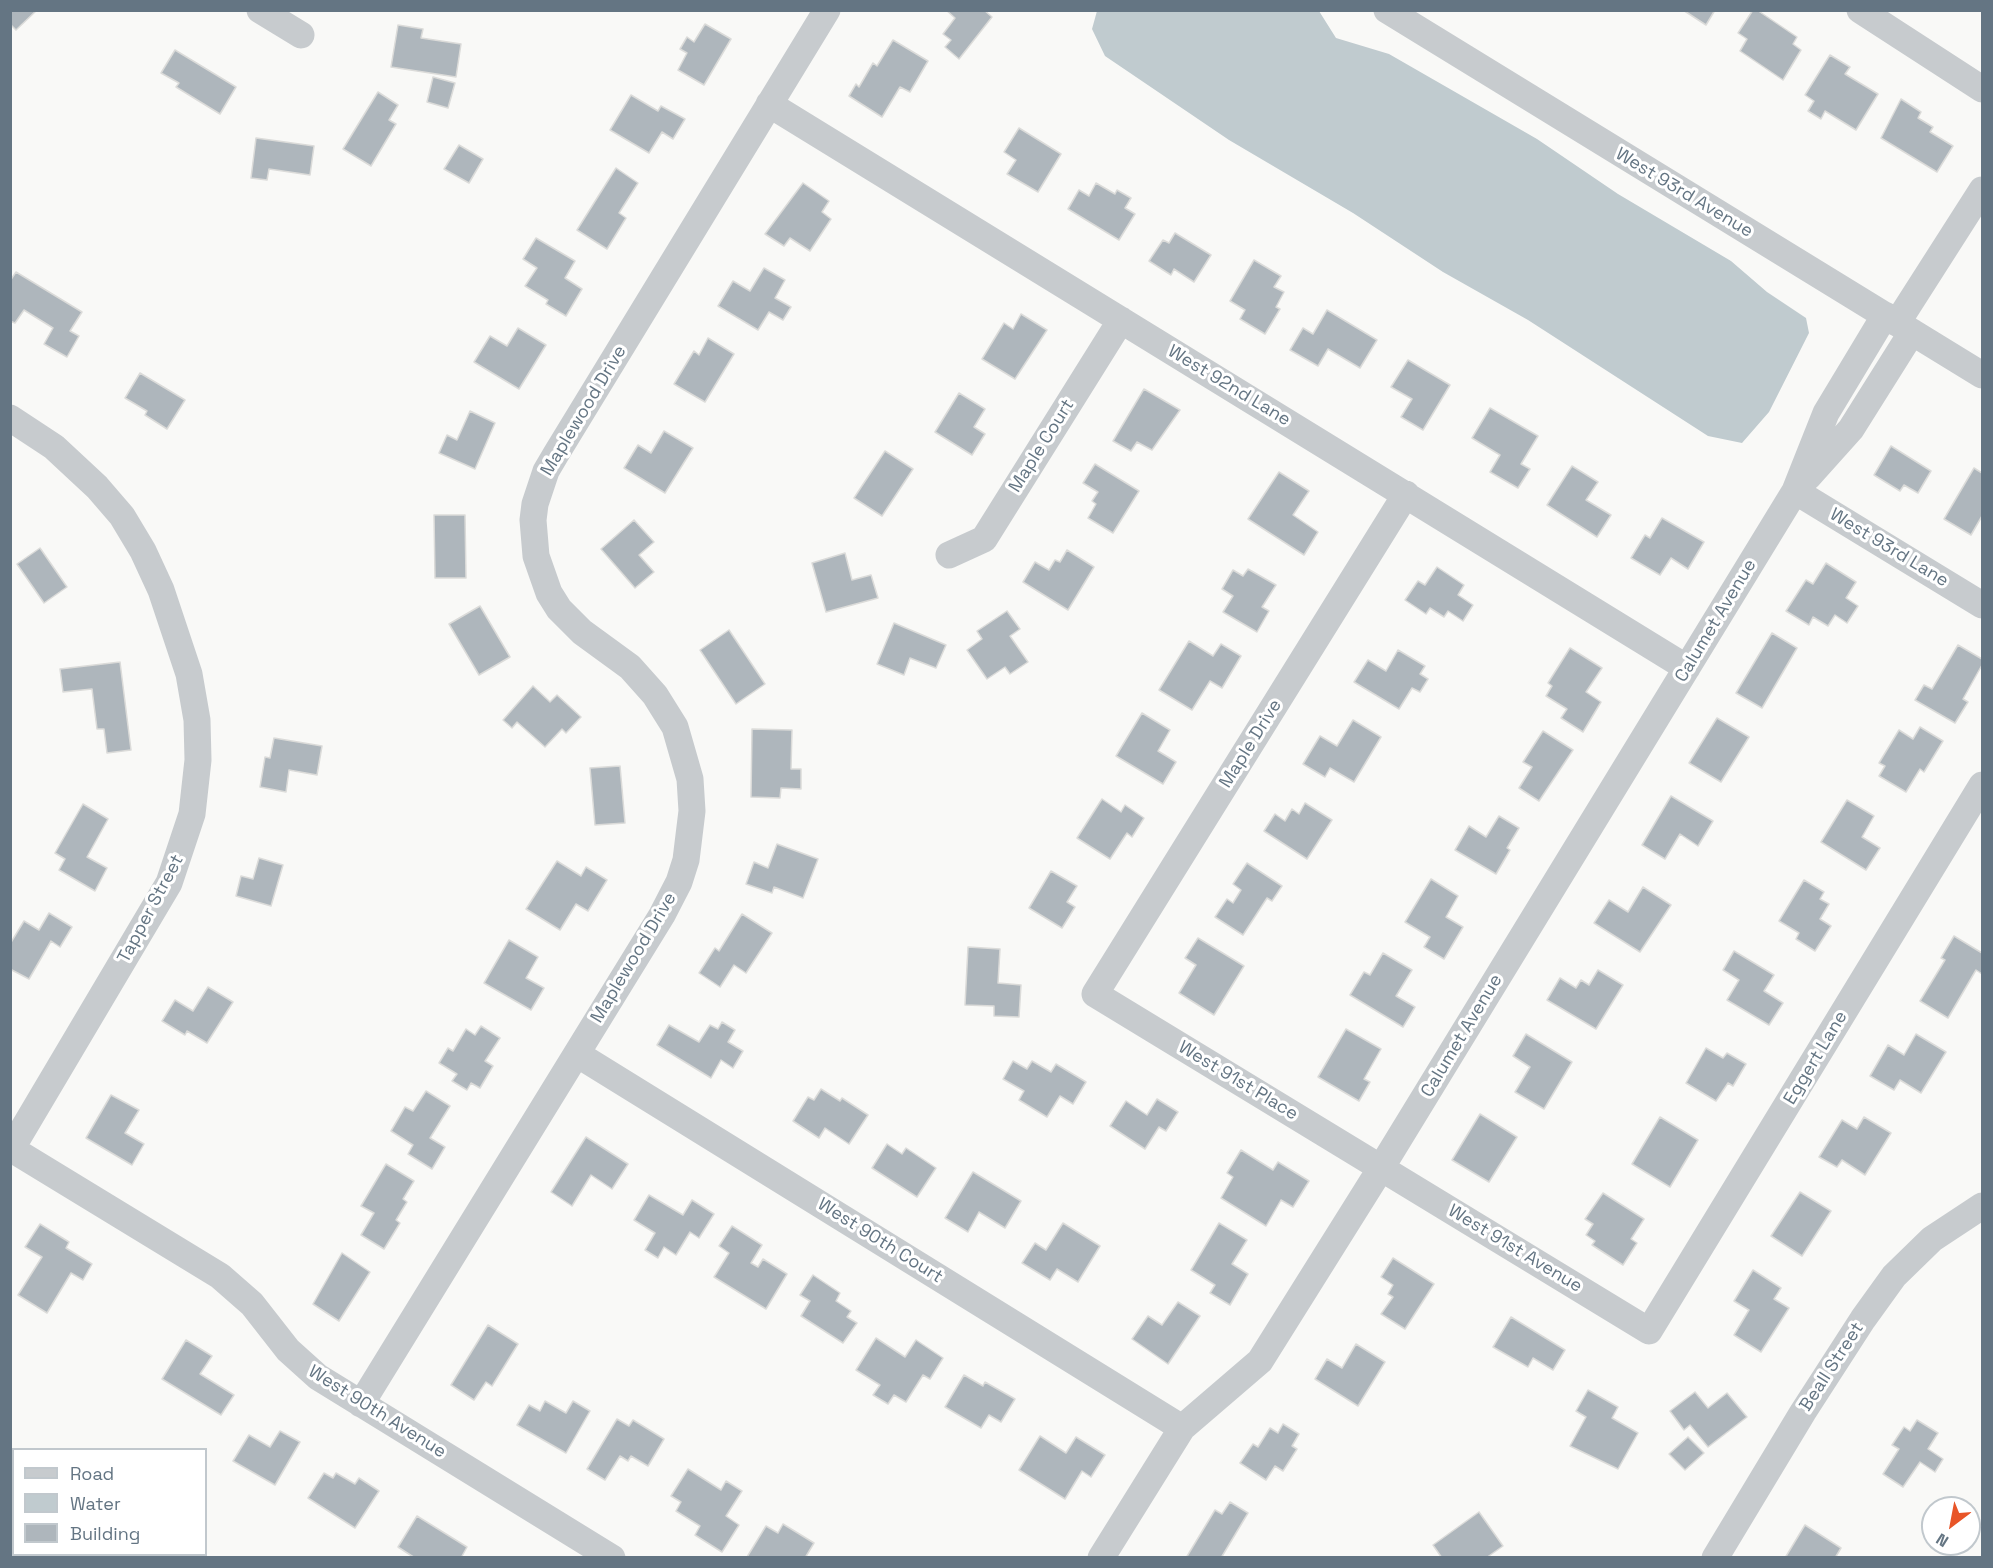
<!DOCTYPE html>
<html>
<head>
<meta charset="utf-8">
<style>
  body { margin:0 }
  #map { position:relative; width:1993px; height:1568px; overflow:hidden; background:#f9f9f7; font-family:"Space Grotesk",sans-serif }
  canvas { display:block }
  .frame { position:absolute; inset:0; border:12px solid #647583; pointer-events:none }
  .legend { position:absolute; left:12px; top:1448px; width:195px; height:108px; box-sizing:border-box; background:#fff; border:2px solid #c1c8cd; margin:0; padding:8px 10px; list-style:none; font-size:18px; color:#647583 }
  .legend li { display:flex; align-items:center; gap:12px; height:30px }
  .legend b { width:30px; border:2px solid #c1c8cd }
  .north { position:absolute; left:1921px; top:1496px; width:60px; height:60px; box-sizing:border-box; background:#fff; border:2px solid #c1c8cd; border-radius:50%; rotate:212deg; font-size:16px; font-weight:700; line-height:24px; text-align:center; color:#647583 }
  .north::after { content:''; display:block; margin:auto; width:21px; height:27px; background:#e85528; clip-path:polygon(50% 0,100% 100%,50% 72%,0 100%) }
</style>
</head>
<body>
<div id="map">
<canvas width="1993" height="1568"></canvas>
<div class="frame"></div>
<ul class="legend">
<li><b style="height:8px;background:#c7cbce"></b>Road</li>
<li><b style="height:16px;background:#c0cbcf"></b>Water</li>
<li><b style="height:16px;background:#aeb6bc"></b>Building</li>
</ul>
<div class="north">N</div>
</div>
<script>
const c = document.querySelector('canvas').getContext('2d');
c.lineJoin = 'round';
function fillPath(path, color) { c.fillStyle = color; c.fill(path, 'evenodd'); }
const toPath = rows => new Path2D(rows.map(r => 'M' + r).join(''));
function strokePath(path, color, width, dash) { c.strokeStyle = color; c.lineWidth = width; c.lineCap = dash ? 'butt' : 'round'; c.setLineDash(dash || []); c.stroke(path); }
function drawText(font, color, halo, rows, align = 'center') {
  c.font = font + ' "Space Grotesk",sans-serif'; c.lineWidth = 6; c.setLineDash([]); c.textBaseline = 'middle'; c.strokeStyle = halo; c.fillStyle = color; for (const [text, x, y, turn = 0] of rows) {
    c.save(); c.translate(x, y); c.rotate((+turn || 0) * Math.PI / 180); c.textAlign = isNaN(turn) ? turn : align; if (halo) c.strokeText(text, 0, 0); c.fillText(text, 0, 0); c.restore();
  }
}
const green = toPath([
  [35,1555,171,1554,176,1557,33,1557]
]);
const water = toPath([
  [1097,11,1319,11,1336,38,1389,54,1537,139,1618,194,1731,261,1767,292,1806,318,1809,333,1769,412,1742,443,1708,436,1528,320,1443,272,1353,213,1229,140,1105,56,1092,29]
]);
const building = toPath([
  [10,10,37,10,16,30,10,24,10,10],
  [946,10,984,10,992,17,959,59,945,47,951,40,943,34,955,18,946,10],
  [1683,10,1715,10,1706,25,1683,10],
  [1753,10,1757,10,1797,37,1793,44,1801,50,1783,80,1740,51,1747,39,1738,33,1753,10],
  [705,24,731,39,704,85,678,70,687,53,680,49,687,37,694,42,705,24],
  [398,25,423,29,421,38,461,44,456,77,391,67,398,25],
  [893,40,928,61,910,92,900,87,882,117,849,96,856,84,859,87,873,63,877,66,893,40],
  [175,50,236,87,220,114,176,87,179,83,161,73,175,50],
  [1830,55,1850,67,1845,74,1878,94,1856,130,1825,111,1821,119,1808,111,1814,101,1805,95,1830,55],
  [433,77,455,83,448,108,427,102,433,77],
  [378,92,398,105,389,120,396,124,371,166,343,149,378,92],
  [631,95,658,111,661,106,685,119,673,139,662,132,649,153,610,130,631,95],
  [1901,99,1921,112,1918,118,1933,127,1930,132,1953,146,1937,172,1881,138,1901,99],
  [1019,128,1061,154,1038,192,1007,174,1016,160,1004,152,1019,128],
  [256,138,314,146,310,175,269,169,267,180,251,178,256,138],
  [459,145,483,159,469,183,444,169,459,145],
  [616,168,638,183,619,213,626,218,607,249,577,230,616,168],
  [803,183,829,201,822,212,831,219,810,251,790,238,784,246,765,234,803,183],
  [1096,183,1115,194,1117,190,1131,198,1125,208,1135,214,1119,240,1068,209,1079,190,1089,196,1096,183],
  [1175,233,1211,255,1194,282,1174,269,1171,275,1149,261,1163,240,1169,243,1175,233],
  [536,238,575,261,565,278,582,289,566,316,546,304,548,300,525,286,537,268,523,259,536,238],
  [1254,260,1281,276,1274,287,1284,292,1276,307,1280,309,1265,334,1240,319,1245,310,1230,301,1254,260],
  [764,268,785,280,775,298,791,307,783,320,769,312,758,330,718,306,733,281,750,291,764,268],
  [16,272,82,312,70,331,79,336,67,357,44,344,53,328,24,310,15,323,10,321,10,281,16,272],
  [1327,310,1377,340,1360,368,1328,349,1318,366,1290,350,1303,328,1313,334,1327,310],
  [1021,314,1047,330,1015,379,982,359,1004,323,1013,329,1021,314],
  [518,328,546,345,519,389,474,362,490,336,507,346,518,328],
  [708,338,734,354,705,402,674,384,694,351,699,355,708,338],
  [1408,360,1450,385,1423,430,1401,417,1412,399,1391,387,1408,360],
  [140,373,185,400,167,429,145,415,147,411,125,398,140,373],
  [1144,389,1180,410,1152,450,1137,442,1131,451,1113,441,1144,389],
  [959,393,985,409,974,427,985,434,972,455,935,432,959,393],
  [1490,408,1538,436,1521,464,1530,469,1518,488,1490,472,1500,455,1472,438,1490,408],
  [470,411,495,423,475,469,439,453,447,435,457,440,470,411],
  [664,431,693,448,665,493,624,468,638,445,651,453,664,431],
  [1891,446,1931,471,1918,493,1904,485,1900,491,1874,475,1891,446],
  [885,451,913,469,882,516,854,498,885,451],
  [1095,464,1139,491,1113,533,1088,518,1096,504,1092,501,1098,492,1083,483,1095,464],
  [1572,466,1598,482,1586,500,1611,515,1597,537,1547,505,1572,466],
  [1974,468,1982,473,1982,516,1971,535,1944,519,1974,468],
  [1279,472,1309,491,1293,515,1318,532,1304,555,1248,519,1279,472],
  [434,515,465,515,466,578,435,578,434,515],
  [1662,518,1704,542,1688,569,1671,558,1660,575,1631,558,1645,535,1650,538,1662,518],
  [634,520,654,542,639,555,654,572,635,588,601,549,634,520],
  [40,548,67,587,44,603,17,564,40,548],
  [1067,550,1094,567,1068,610,1023,582,1035,562,1049,570,1055,560,1060,562,1067,550],
  [845,553,852,580,871,575,878,598,826,612,812,563,845,553],
  [1826,563,1856,582,1846,598,1858,606,1847,623,1835,615,1828,626,1813,617,1809,625,1786,611,1806,580,1813,584,1826,563],
  [1437,567,1464,585,1458,595,1473,605,1463,621,1448,611,1444,617,1430,608,1426,614,1405,600,1418,581,1425,585,1437,567],
  [1248,569,1276,585,1262,607,1269,611,1257,632,1223,612,1233,596,1222,589,1233,570,1243,576,1248,569],
  [480,606,510,657,479,675,449,624,480,606],
  [1007,611,1020,629,1010,636,1028,662,1010,674,1005,667,987,679,967,650,982,639,977,631,1007,611],
  [894,623,946,645,936,668,910,658,904,675,877,664,894,623],
  [729,630,765,684,736,704,700,650,729,630],
  [1772,633,1797,648,1762,708,1736,693,1772,633],
  [1189,641,1213,656,1221,644,1241,656,1222,688,1210,681,1192,710,1159,690,1189,641],
  [1958,645,1982,659,1982,665,1963,699,1968,702,1955,723,1915,700,1924,685,1932,689,1958,645],
  [1570,648,1602,668,1586,692,1601,702,1583,732,1561,718,1567,709,1546,696,1552,686,1548,683,1570,648],
  [1398,650,1425,666,1420,674,1428,679,1420,692,1412,688,1399,709,1354,682,1368,660,1386,671,1398,650],
  [120,662,131,750,107,753,104,729,97,729,92,689,63,692,60,669,120,662],
  [533,686,550,702,557,695,581,717,566,733,562,729,545,747,517,722,512,728,503,720,533,686],
  [1142,713,1170,730,1158,751,1176,762,1163,784,1116,756,1142,713],
  [1717,718,1749,737,1721,782,1689,763,1717,718],
  [1353,720,1381,737,1354,782,1330,768,1325,777,1303,764,1320,736,1337,746,1353,720],
  [1920,727,1943,741,1924,772,1920,769,1906,792,1879,776,1885,766,1879,763,1899,730,1913,739,1920,727],
  [752,729,792,730,791,769,801,769,801,789,781,788,780,798,751,797,752,729],
  [1543,731,1573,750,1539,801,1519,788,1532,767,1523,762,1543,731],
  [274,738,322,746,317,775,289,770,286,792,260,787,265,757,270,758,274,738],
  [620,766,625,823,595,825,590,768,620,766],
  [1671,796,1713,821,1698,846,1680,834,1665,859,1642,845,1671,796],
  [1102,799,1121,812,1125,805,1144,818,1132,837,1127,833,1110,859,1077,838,1102,799],
  [1847,800,1874,816,1862,837,1880,848,1866,870,1821,842,1847,800],
  [1305,803,1332,820,1307,859,1264,831,1275,814,1285,821,1292,809,1299,814,1305,803],
  [83,804,108,819,87,857,107,868,95,891,59,870,65,859,55,853,83,804],
  [1499,816,1519,828,1507,848,1510,850,1496,874,1455,850,1469,826,1486,837,1499,816],
  [777,844,818,859,803,898,774,887,772,893,746,884,754,862,768,868,777,844],
  [259,858,283,865,271,906,236,896,241,876,253,879,259,858],
  [557,861,581,876,586,867,607,880,588,911,576,904,560,930,526,909,557,861],
  [1247,863,1282,886,1272,901,1267,898,1243,935,1215,917,1227,899,1233,903,1241,890,1233,884,1247,863],
  [1051,871,1077,886,1067,902,1075,907,1062,928,1029,908,1051,871],
  [1431,879,1458,896,1446,917,1463,927,1444,959,1424,947,1430,937,1405,922,1431,879],
  [1804,880,1824,892,1820,899,1829,904,1820,919,1831,926,1815,951,1796,939,1799,933,1779,921,1804,880],
  [1643,887,1671,905,1640,952,1594,923,1609,900,1628,912,1643,887],
  [49,913,72,927,60,947,51,941,29,979,10,969,10,944,24,921,39,930,49,913],
  [742,914,772,933,746,973,734,965,720,987,699,973,715,948,719,951,742,914],
  [1954,936,1982,953,1982,974,1976,970,1948,1018,1920,1001,1945,960,1941,958,1954,936],
  [1198,938,1244,966,1214,1015,1179,993,1196,965,1185,958,1198,938],
  [509,940,538,957,526,978,544,988,531,1010,484,983,509,940],
  [968,947,1000,949,998,983,1021,985,1019,1017,994,1016,994,1006,965,1005,968,947],
  [1734,951,1774,975,1764,991,1783,1003,1769,1025,1727,1000,1739,980,1723,970,1734,951],
  [1383,953,1412,970,1396,996,1415,1007,1403,1027,1350,995,1364,972,1370,975,1383,953],
  [1598,970,1623,985,1596,1029,1547,1000,1560,978,1576,988,1581,980,1589,985,1598,970],
  [208,987,233,1002,207,1043,187,1031,185,1035,162,1021,175,1000,193,1011,208,987],
  [722,1022,735,1030,728,1042,743,1051,733,1068,721,1060,711,1078,657,1045,669,1025,699,1042,710,1025,718,1029,722,1022],
  [481,1026,500,1038,485,1061,493,1066,480,1088,471,1083,467,1090,452,1081,457,1074,439,1063,448,1048,453,1051,466,1029,475,1035,481,1026],
  [1346,1029,1381,1049,1364,1079,1370,1082,1359,1101,1318,1077,1346,1029],
  [1526,1034,1572,1062,1544,1109,1515,1092,1530,1067,1513,1056,1526,1034],
  [1916,1034,1946,1052,1921,1093,1900,1080,1894,1090,1870,1076,1888,1045,1904,1055,1916,1034],
  [1706,1048,1723,1058,1727,1053,1746,1064,1733,1086,1728,1083,1716,1101,1686,1083,1706,1048],
  [1013,1061,1027,1069,1032,1061,1051,1072,1056,1064,1086,1082,1073,1104,1060,1096,1047,1117,1019,1100,1024,1091,1003,1079,1013,1061],
  [821,1089,840,1101,842,1098,868,1115,849,1144,825,1128,819,1138,793,1121,808,1097,814,1100,821,1089],
  [426,1091,450,1106,430,1138,445,1147,432,1169,408,1154,413,1145,391,1131,405,1107,413,1111,426,1091],
  [111,1095,139,1110,125,1133,144,1144,132,1165,86,1138,111,1095],
  [1157,1099,1178,1112,1166,1131,1159,1127,1145,1149,1110,1126,1126,1101,1147,1115,1157,1099],
  [1480,1114,1517,1137,1489,1182,1452,1160,1480,1114],
  [1660,1117,1698,1140,1670,1187,1632,1164,1660,1117],
  [1864,1117,1891,1133,1865,1175,1842,1160,1837,1167,1819,1157,1842,1120,1857,1129,1864,1117],
  [586,1137,628,1164,612,1189,591,1175,572,1206,551,1192,586,1137],
  [887,1144,902,1154,906,1148,936,1168,917,1197,872,1168,887,1144],
  [1241,1150,1273,1170,1278,1162,1309,1181,1293,1207,1281,1200,1266,1226,1221,1198,1233,1177,1227,1173,1241,1150],
  [386,1164,414,1181,403,1199,407,1202,396,1220,400,1223,384,1249,361,1235,374,1213,361,1206,386,1164],
  [973,1172,1021,1201,1005,1228,979,1212,968,1232,945,1218,973,1172],
  [1800,1192,1831,1211,1802,1256,1771,1236,1800,1192],
  [1603,1193,1644,1219,1631,1239,1637,1243,1623,1265,1592,1245,1595,1241,1586,1235,1593,1224,1585,1219,1603,1193],
  [649,1195,683,1215,692,1200,714,1214,699,1238,690,1232,676,1255,664,1247,658,1258,645,1250,655,1233,634,1220,649,1195],
  [1063,1223,1100,1246,1078,1282,1057,1269,1050,1280,1022,1263,1035,1243,1046,1250,1063,1223],
  [1219,1223,1247,1240,1232,1264,1248,1274,1230,1305,1210,1293,1215,1285,1191,1270,1219,1223],
  [40,1224,69,1242,66,1248,92,1264,83,1280,71,1273,47,1313,18,1295,42,1257,25,1247,40,1224],
  [732,1226,762,1245,751,1263,758,1267,763,1259,787,1274,766,1309,714,1277,729,1253,719,1246,732,1226],
  [342,1253,370,1272,339,1321,313,1304,342,1253],
  [1393,1258,1434,1284,1405,1329,1381,1314,1393,1297,1388,1294,1393,1285,1381,1277,1393,1258],
  [1753,1270,1781,1288,1774,1299,1789,1308,1761,1352,1734,1335,1749,1310,1734,1301,1753,1270],
  [813,1275,840,1293,836,1301,851,1311,847,1317,857,1323,843,1343,801,1316,810,1301,800,1295,813,1275],
  [1178,1302,1200,1316,1168,1364,1132,1339,1148,1316,1162,1325,1178,1302],
  [1511,1317,1565,1350,1553,1370,1533,1358,1528,1367,1493,1347,1511,1317],
  [488,1325,518,1344,492,1386,486,1382,474,1400,451,1385,488,1325],
  [876,1338,905,1357,916,1340,943,1358,930,1379,923,1375,906,1402,894,1395,888,1404,873,1395,880,1385,856,1370,876,1338],
  [186,1340,212,1356,200,1374,234,1395,221,1415,162,1379,186,1340],
  [1356,1344,1385,1362,1358,1406,1315,1379,1327,1359,1342,1368,1356,1344],
  [964,1375,983,1386,985,1382,1015,1399,1001,1422,989,1415,981,1428,945,1407,964,1375],
  [1588,1390,1618,1407,1612,1418,1638,1433,1618,1469,1570,1446,1586,1417,1576,1411,1588,1390],
  [1695,1392,1708,1408,1727,1393,1747,1417,1708,1447,1690,1425,1684,1430,1670,1411,1695,1392],
  [545,1401,566,1413,573,1401,590,1411,566,1453,517,1425,529,1405,540,1411,545,1401],
  [617,1419,629,1426,633,1420,664,1439,648,1466,631,1456,628,1461,620,1456,605,1480,587,1469,617,1419],
  [1917,1420,1938,1433,1928,1449,1943,1459,1935,1472,1920,1462,1903,1487,1883,1474,1899,1449,1892,1445,1904,1427,1910,1431,1917,1420],
  [1283,1424,1299,1434,1292,1446,1297,1449,1283,1471,1275,1466,1266,1480,1240,1463,1253,1444,1258,1447,1270,1428,1278,1433,1283,1424],
  [280,1431,300,1442,275,1485,233,1461,249,1435,270,1447,280,1431],
  [1040,1436,1066,1453,1076,1437,1105,1455,1091,1477,1082,1471,1065,1499,1019,1470,1040,1436],
  [1688,1437,1704,1453,1685,1470,1669,1454,1688,1437],
  [688,1469,721,1490,726,1481,742,1491,726,1516,739,1525,722,1552,695,1535,700,1526,676,1511,681,1502,671,1496,688,1469],
  [324,1473,333,1478,336,1473,355,1484,359,1478,379,1491,355,1528,308,1498,324,1473],
  [1230,1502,1248,1513,1221,1558,1186,1558,1215,1510,1222,1514,1230,1502],
  [1479,1512,1503,1546,1486,1558,1442,1558,1433,1545,1479,1512],
  [417,1516,467,1547,461,1558,415,1558,398,1547,417,1516],
  [783,1524,814,1543,805,1558,747,1557,766,1526,778,1533,783,1524],
  [1805,1525,1841,1548,1835,1558,1785,1558,1805,1525]
]);
const minor = toPath([
  [260,10,301,35],
  [1387,10,1982,375],
  [1860,10,1982,89],
  [769,104,1687,668],
  [1897,323,1982,190],
  [10,418,54,447,97,487,122,516,143,551,161,590,189,674,197,720,198,760,192,814,169,883,10,1151],
  [1808,477,1851,429,1912,332],
  [1795,491,1982,605],
  [1406,494,1095,994,1649,1331,1982,785],
  [949,555,984,539,1121,320],
  [577,1054,1182,1428],
  [10,1148,220,1276,252,1304,288,1350,318,1377,612,1558],
  [361,1404,662,915,679,882,686,860,692,811,690,779,675,727,655,695,630,667,582,632,559,609,549,593,536,556,533,520,535,504,546,471,556,454,827,10],
  [1101,1558,1182,1428,1260,1361,1381,1168,1795,491,1826,413,1885,315],
  [1715,1558,1803,1412,1863,1319,1894,1276,1932,1239,1982,1206]
]);
const streetNames = [
  ["West 93rd Avenue",1684,193,31],
  ["West 92nd Lane",1229,386,31],
  ["Maplewood Drive",584,411,-59],
  ["Maple Court",1042,446,-58],
  ["West 93rd Lane",1889,548,31],
  ["Calumet Avenue",1716,621,-59],
  ["Maple Drive",1251,744,-58],
  ["Tapper Street",151,909,-62],
  ["Maplewood Drive",634,958,-59],
  ["Calumet Avenue",1462,1036,-59],
  ["Eggert Lane",1816,1058,-59],
  ["West 91st Place",1238,1081,31],
  ["West 90th Court",880,1241,32],
  ["West 91st Avenue",1515,1249,31],
  ["Beall Street",1832,1367,-57],
  ["West 90th Avenue",377,1412,32]
];
fillPath(green, '#dbe2d8');
fillPath(water, '#c0cbcf');
fillPath(building, '#aeb6bc');
strokePath(building, '#dbdbd9', 1.5);
strokePath(minor, '#c7cbce', 27);
drawText('18px', '#647583', '#fff', streetNames);
</script>
</body>
</html>
